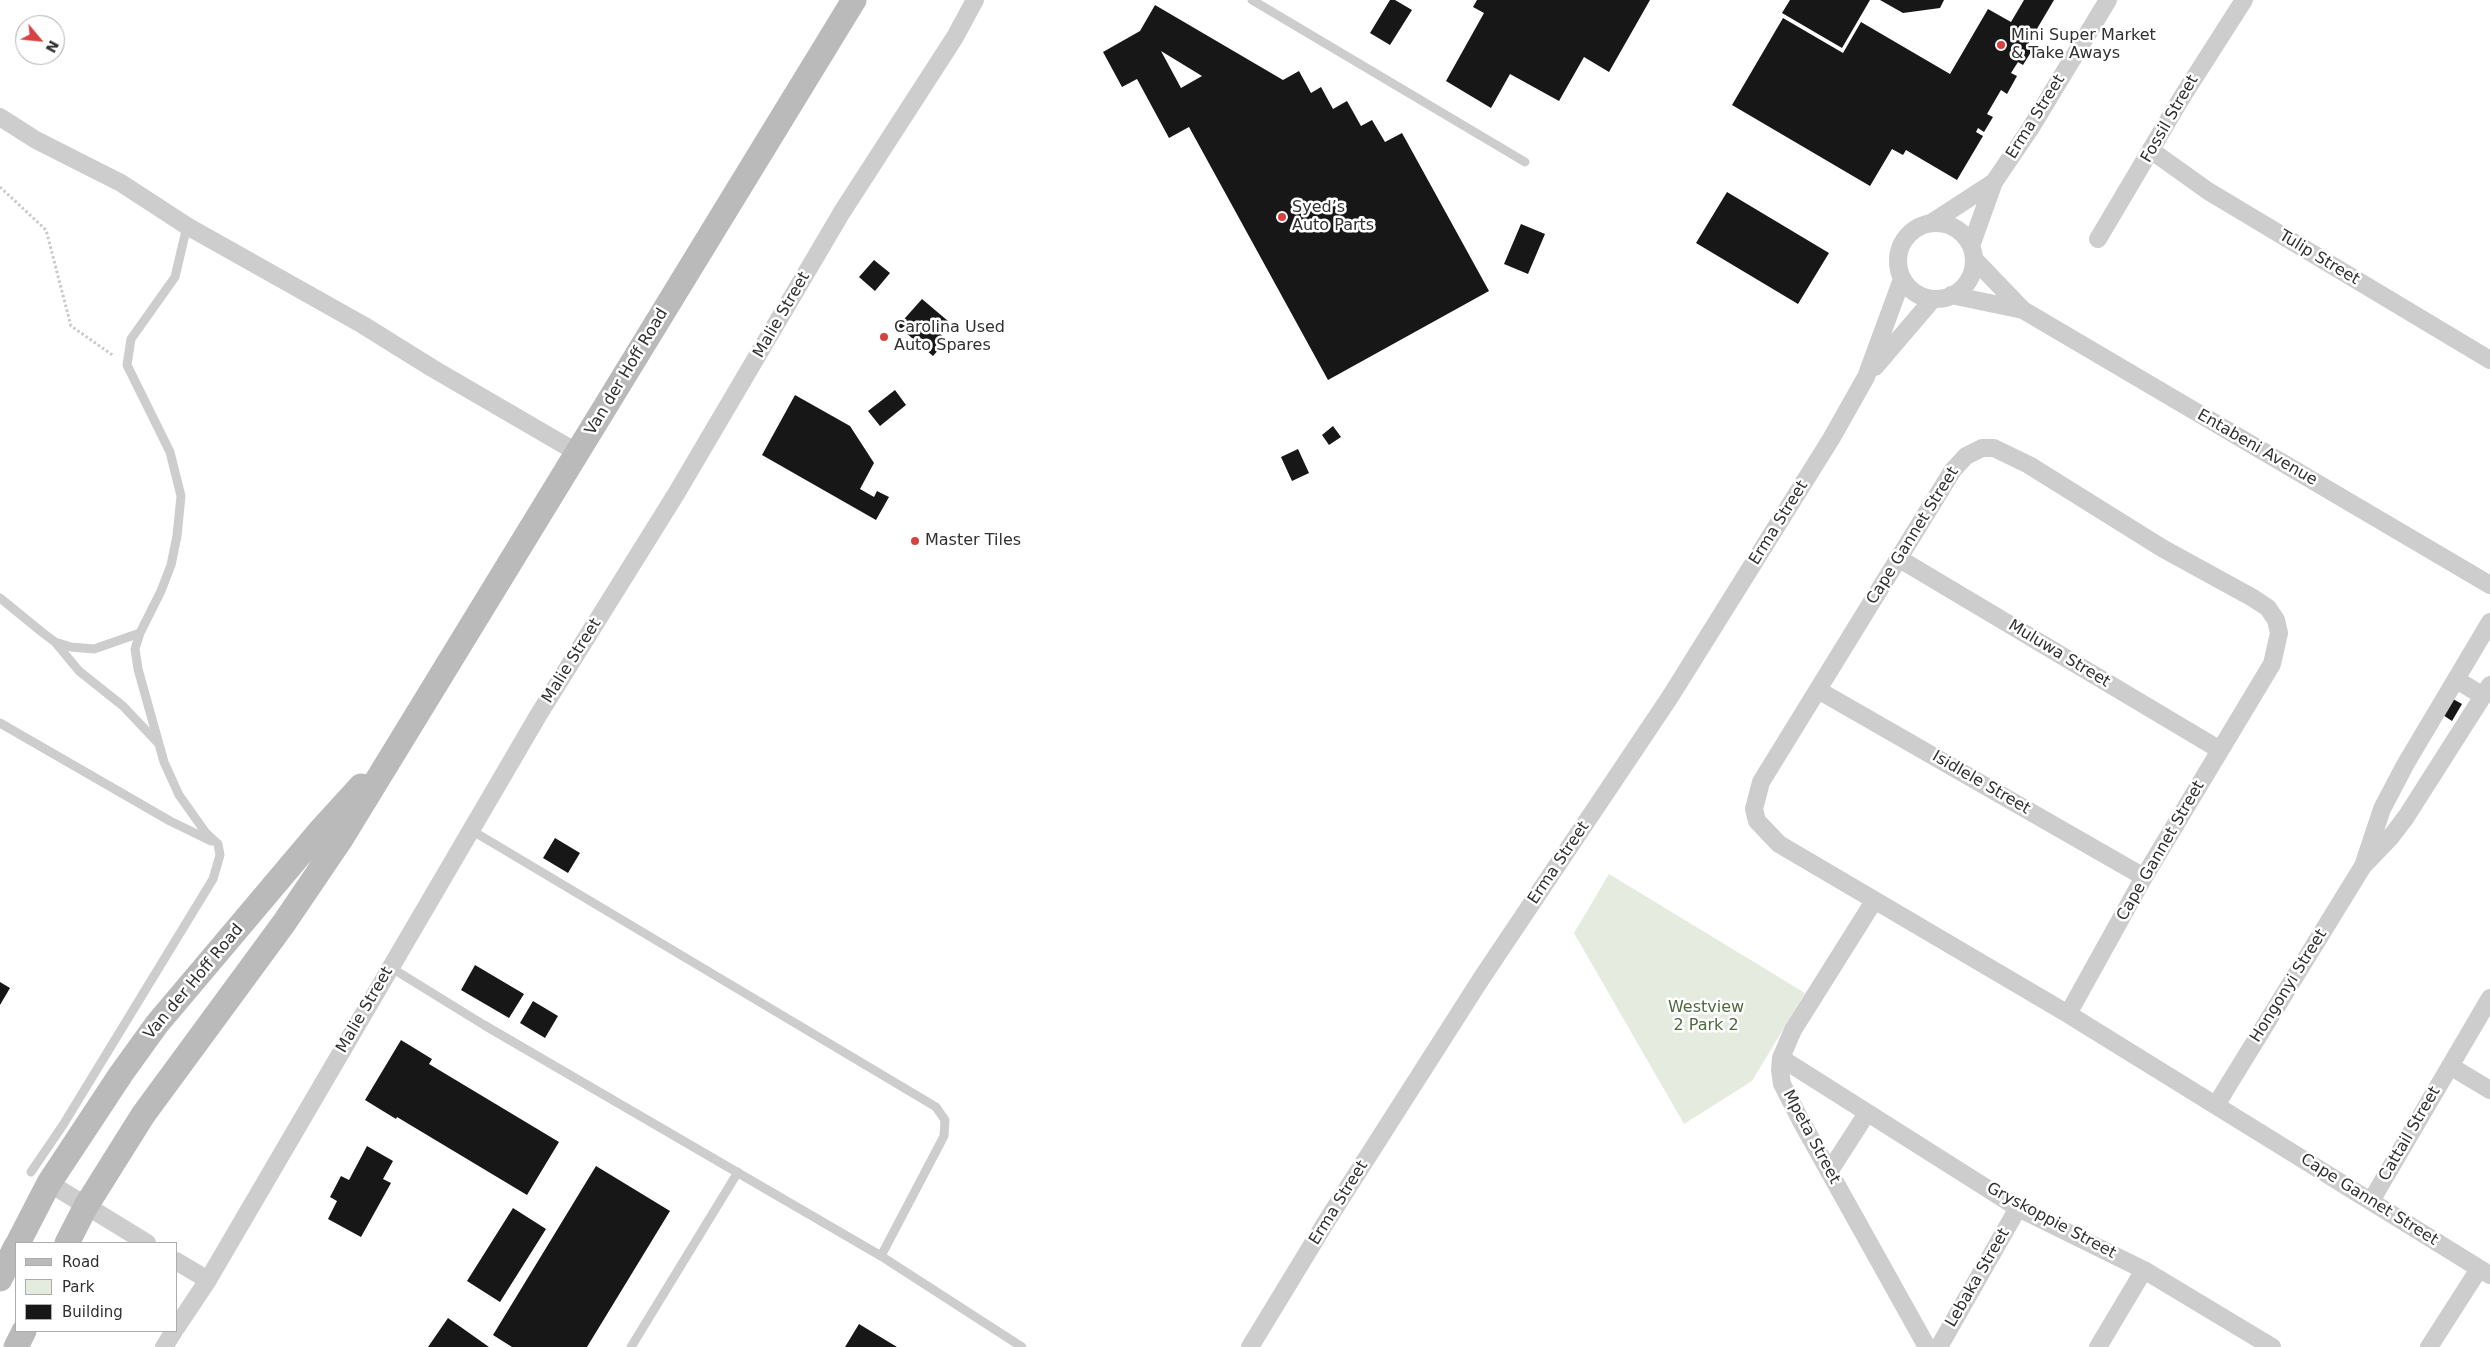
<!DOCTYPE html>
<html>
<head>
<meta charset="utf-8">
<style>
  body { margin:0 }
  #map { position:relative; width:2490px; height:1347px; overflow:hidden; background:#fff; font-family:"DejaVu Sans",sans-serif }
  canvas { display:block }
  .legend { position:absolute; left:15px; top:1242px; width:162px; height:90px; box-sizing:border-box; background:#fff; border:1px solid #acacac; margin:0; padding:6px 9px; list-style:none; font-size:15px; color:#303030 }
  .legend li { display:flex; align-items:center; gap:10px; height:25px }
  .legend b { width:25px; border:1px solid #acacac }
  .north { position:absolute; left:15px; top:15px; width:50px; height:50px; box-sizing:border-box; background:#fff; border:1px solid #acacac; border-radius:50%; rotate:118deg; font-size:14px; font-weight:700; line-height:20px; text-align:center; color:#303030 }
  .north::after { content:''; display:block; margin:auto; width:18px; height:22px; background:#d74142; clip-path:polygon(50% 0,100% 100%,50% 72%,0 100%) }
</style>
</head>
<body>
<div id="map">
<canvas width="2490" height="1347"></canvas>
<ul class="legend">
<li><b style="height:6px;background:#bababa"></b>Road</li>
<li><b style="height:14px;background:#e5ebdf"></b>Park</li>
<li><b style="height:14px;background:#171717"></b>Building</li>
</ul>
<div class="north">N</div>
</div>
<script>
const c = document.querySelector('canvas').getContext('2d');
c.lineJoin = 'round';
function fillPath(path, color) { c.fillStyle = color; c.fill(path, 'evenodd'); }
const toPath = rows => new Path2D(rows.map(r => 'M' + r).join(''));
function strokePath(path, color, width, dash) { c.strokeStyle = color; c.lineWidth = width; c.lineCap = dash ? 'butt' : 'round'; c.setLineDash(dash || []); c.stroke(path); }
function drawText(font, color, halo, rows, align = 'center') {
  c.font = font + ' "DejaVu Sans",sans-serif'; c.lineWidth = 5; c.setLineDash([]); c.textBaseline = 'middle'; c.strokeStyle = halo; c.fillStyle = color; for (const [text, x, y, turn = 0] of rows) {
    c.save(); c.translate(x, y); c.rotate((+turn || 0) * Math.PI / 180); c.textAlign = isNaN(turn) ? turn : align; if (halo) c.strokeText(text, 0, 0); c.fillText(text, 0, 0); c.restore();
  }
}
const green = toPath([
  [1609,874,1805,993,1752,1081,1684,1124,1574,933]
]);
const building = toPath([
  [1390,0,1395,0,1412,10,1390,45,1370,33],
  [1477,0,1650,0,1609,72,1584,57,1559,101,1510,74,1491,108,1446,81,1484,13,1473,7],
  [1790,0,1870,0,1842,48,1782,13],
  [1880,0,1944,0,1940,8,1903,13],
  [2024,0,2054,0,2028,44,2034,47,2023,65,2018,62,2011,73,2017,76,2007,94,2001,90,1987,114,1993,117,1984,132,1978,128,1976,132,1983,136,1957,180,1906,150,1903,155,1892,149,1870,186,1732,105,1783,18,1843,53,1861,22,1950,74,1988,9,2011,22],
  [1155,5,1283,80,1299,71,1311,93,1321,87,1333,109,1347,101,1361,126,1372,120,1385,142,1402,133,1489,291,1328,380,1189,127,1169,138,1137,79,1122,87,1103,52,1140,31],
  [1161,51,1202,76,1181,88],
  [1727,192,1829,253,1798,304,1696,243],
  [1521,224,1545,234,1528,274,1504,264],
  [874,260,890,273,875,291,859,277],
  [922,299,948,321,938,332,947,340,933,356,898,326],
  [895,390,906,405,880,426,868,411],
  [795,395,850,426,874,463,860,489,874,497,877,491,889,497,876,520,762,455],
  [1333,426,1341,437,1329,445,1322,435],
  [1298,449,1309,473,1292,481,1281,457],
  [2453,699,2462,704,2452,721,2443,715],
  [555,838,580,853,568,873,543,858],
  [475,965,524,994,509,1018,461,990],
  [0,982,10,988,0,1005],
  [533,1001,558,1016,545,1038,520,1023],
  [401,1040,432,1059,429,1064,559,1142,527,1195,397,1117,396,1119,365,1100],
  [367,1146,393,1161,383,1179,391,1183,361,1237,328,1219,337,1201,330,1197,341,1176,349,1180],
  [596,1166,670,1211,587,1347,512,1347,493,1335],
  [513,1208,546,1229,500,1302,467,1281],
  [448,1318,489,1347,428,1347],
  [859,1324,897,1347,845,1347]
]);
const path = toPath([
  [0,187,46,230,71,326,114,356]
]);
const lane = toPath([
  [1252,0,1525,162],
  [0,598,43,633,55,642,71,647,94,649,140,633],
  [55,642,79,671,123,706,158,743],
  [0,723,170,821,211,841],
  [471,830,936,1107,945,1120,944,1136,881,1256],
  [390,967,484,1025,881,1256,1022,1347],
  [31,1172,63,1125,213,879,220,855,218,844,206,833,179,795,164,762,138,669,135,649,140,633,161,591,171,565,177,536,181,496,170,452,127,365,131,339,175,277,187,226],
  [631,1347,738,1172]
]);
const street = toPath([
  [0,117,36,140,121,183,187,226,363,325,432,368,578,453],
  [2152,151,2208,191,2490,360],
  [1931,223,1994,182],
  '1898 261a38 38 0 1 1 76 0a38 38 0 1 1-76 0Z',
  [2098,239,2182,97,2244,0],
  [1971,246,1994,182,2030,129,2108,0],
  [1974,259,2023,310,2490,585],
  [1951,295,2023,310],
  [1875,367,1933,299],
  [1898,558,2220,750],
  [2457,680,2483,696],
  [1818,690,2144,877],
  [2364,863,2382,809,2405,765,2490,622],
  [1874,901,1793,1030,1781,1058,1780,1070,1782,1084,1801,1121,1927,1347],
  [2068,1014,2144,877,2272,664,2279,633,2276,620,2268,608,2253,598,2162,548,2029,465,1994,448,1982,448,1966,456,1953,470,1761,782,1754,809,1757,821,1779,844,2068,1014,2490,1275],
  [1781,1058,2018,1208,2144,1270,2272,1347],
  [2450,1066,2490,1090],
  [2216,1105,2363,866,2390,838,2406,817,2490,685],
  [1829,1172,1867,1113],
  [49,1183,147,1243],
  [2371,1201,2490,998],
  [176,1261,208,1280],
  [176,1328,208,1280,539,714,676,494,842,212,955,37,975,0],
  [164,1347,174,1331],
  [1250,1347,1326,1222,1481,979,1670,697,1831,439,1866,377,1902,279],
  [1939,1347,2018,1208],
  [2098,1347,2144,1270],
  [2429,1347,2479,1269]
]);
const secondary = toPath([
  [18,1243,49,1183,121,1074,157,1024,319,832,361,786],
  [67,1243,86,1206,143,1115,284,923,341,839,854,0],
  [0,1279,16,1246],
  [16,1347,24,1331]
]);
const markers = [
  [2001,45,5,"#d74142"],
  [1282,217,5,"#d74142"],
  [884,337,5,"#d74142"],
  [915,541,5,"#d74142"]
];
const poiNames = [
  ["Mini Super Market",2011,36],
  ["& Take Aways",2011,54],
  ["Syed’s",1292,208],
  ["Auto Parts",1292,226],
  ["Carolina Used",894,328],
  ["Auto Spares",894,346],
  ["Master Tiles",925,541]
];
const streetNames = [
  ["Erma Street",2036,117,-58],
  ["Fossil Street",2170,119,-60],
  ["Tulip Street",2319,258,31],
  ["Malie Street",782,315,-60],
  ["Van der Hoff Road",627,372,-59],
  ["Entabeni Avenue",2257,448,30],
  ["Erma Street",1779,523,-58],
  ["Cape Gannet Street",1913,536,-58],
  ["Muluwa Street",2059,654,31],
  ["Malie Street",572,661,-58],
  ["Isidlele Street",1981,783,30],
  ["Cape Gannet Street",2161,851,-60],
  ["Erma Street",1559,863,-56],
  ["Van der Hoff Road",194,982,-50],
  ["Hongonyi Street",2289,986,-58],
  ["Malie Street",365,1010,-60],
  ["Cattail Street",2410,1134,-60],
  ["Mpeta Street",1811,1137,62],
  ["Cape Gannet Street",2369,1200,32],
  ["Erma Street",1339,1203,-58],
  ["Gryskoppie Street",2051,1221,28],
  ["Lebaka Street",1978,1278,-60]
];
const parkNames = [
  ["Westview",1706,1008],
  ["2 Park 2",1706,1026]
];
fillPath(green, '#e5ebdf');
fillPath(building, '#171717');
strokePath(path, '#cacaca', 3, [2.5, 2.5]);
strokePath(lane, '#cdcdcd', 9);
strokePath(street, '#cdcdcd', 18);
strokePath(secondary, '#bababa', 25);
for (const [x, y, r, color] of markers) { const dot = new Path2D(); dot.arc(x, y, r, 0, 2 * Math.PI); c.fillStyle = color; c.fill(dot); strokePath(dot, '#fff', 2); }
drawText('16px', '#303030', '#fff', poiNames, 'left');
drawText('16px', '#303030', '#fff', streetNames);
drawText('16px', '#506840', '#fff', parkNames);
</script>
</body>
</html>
